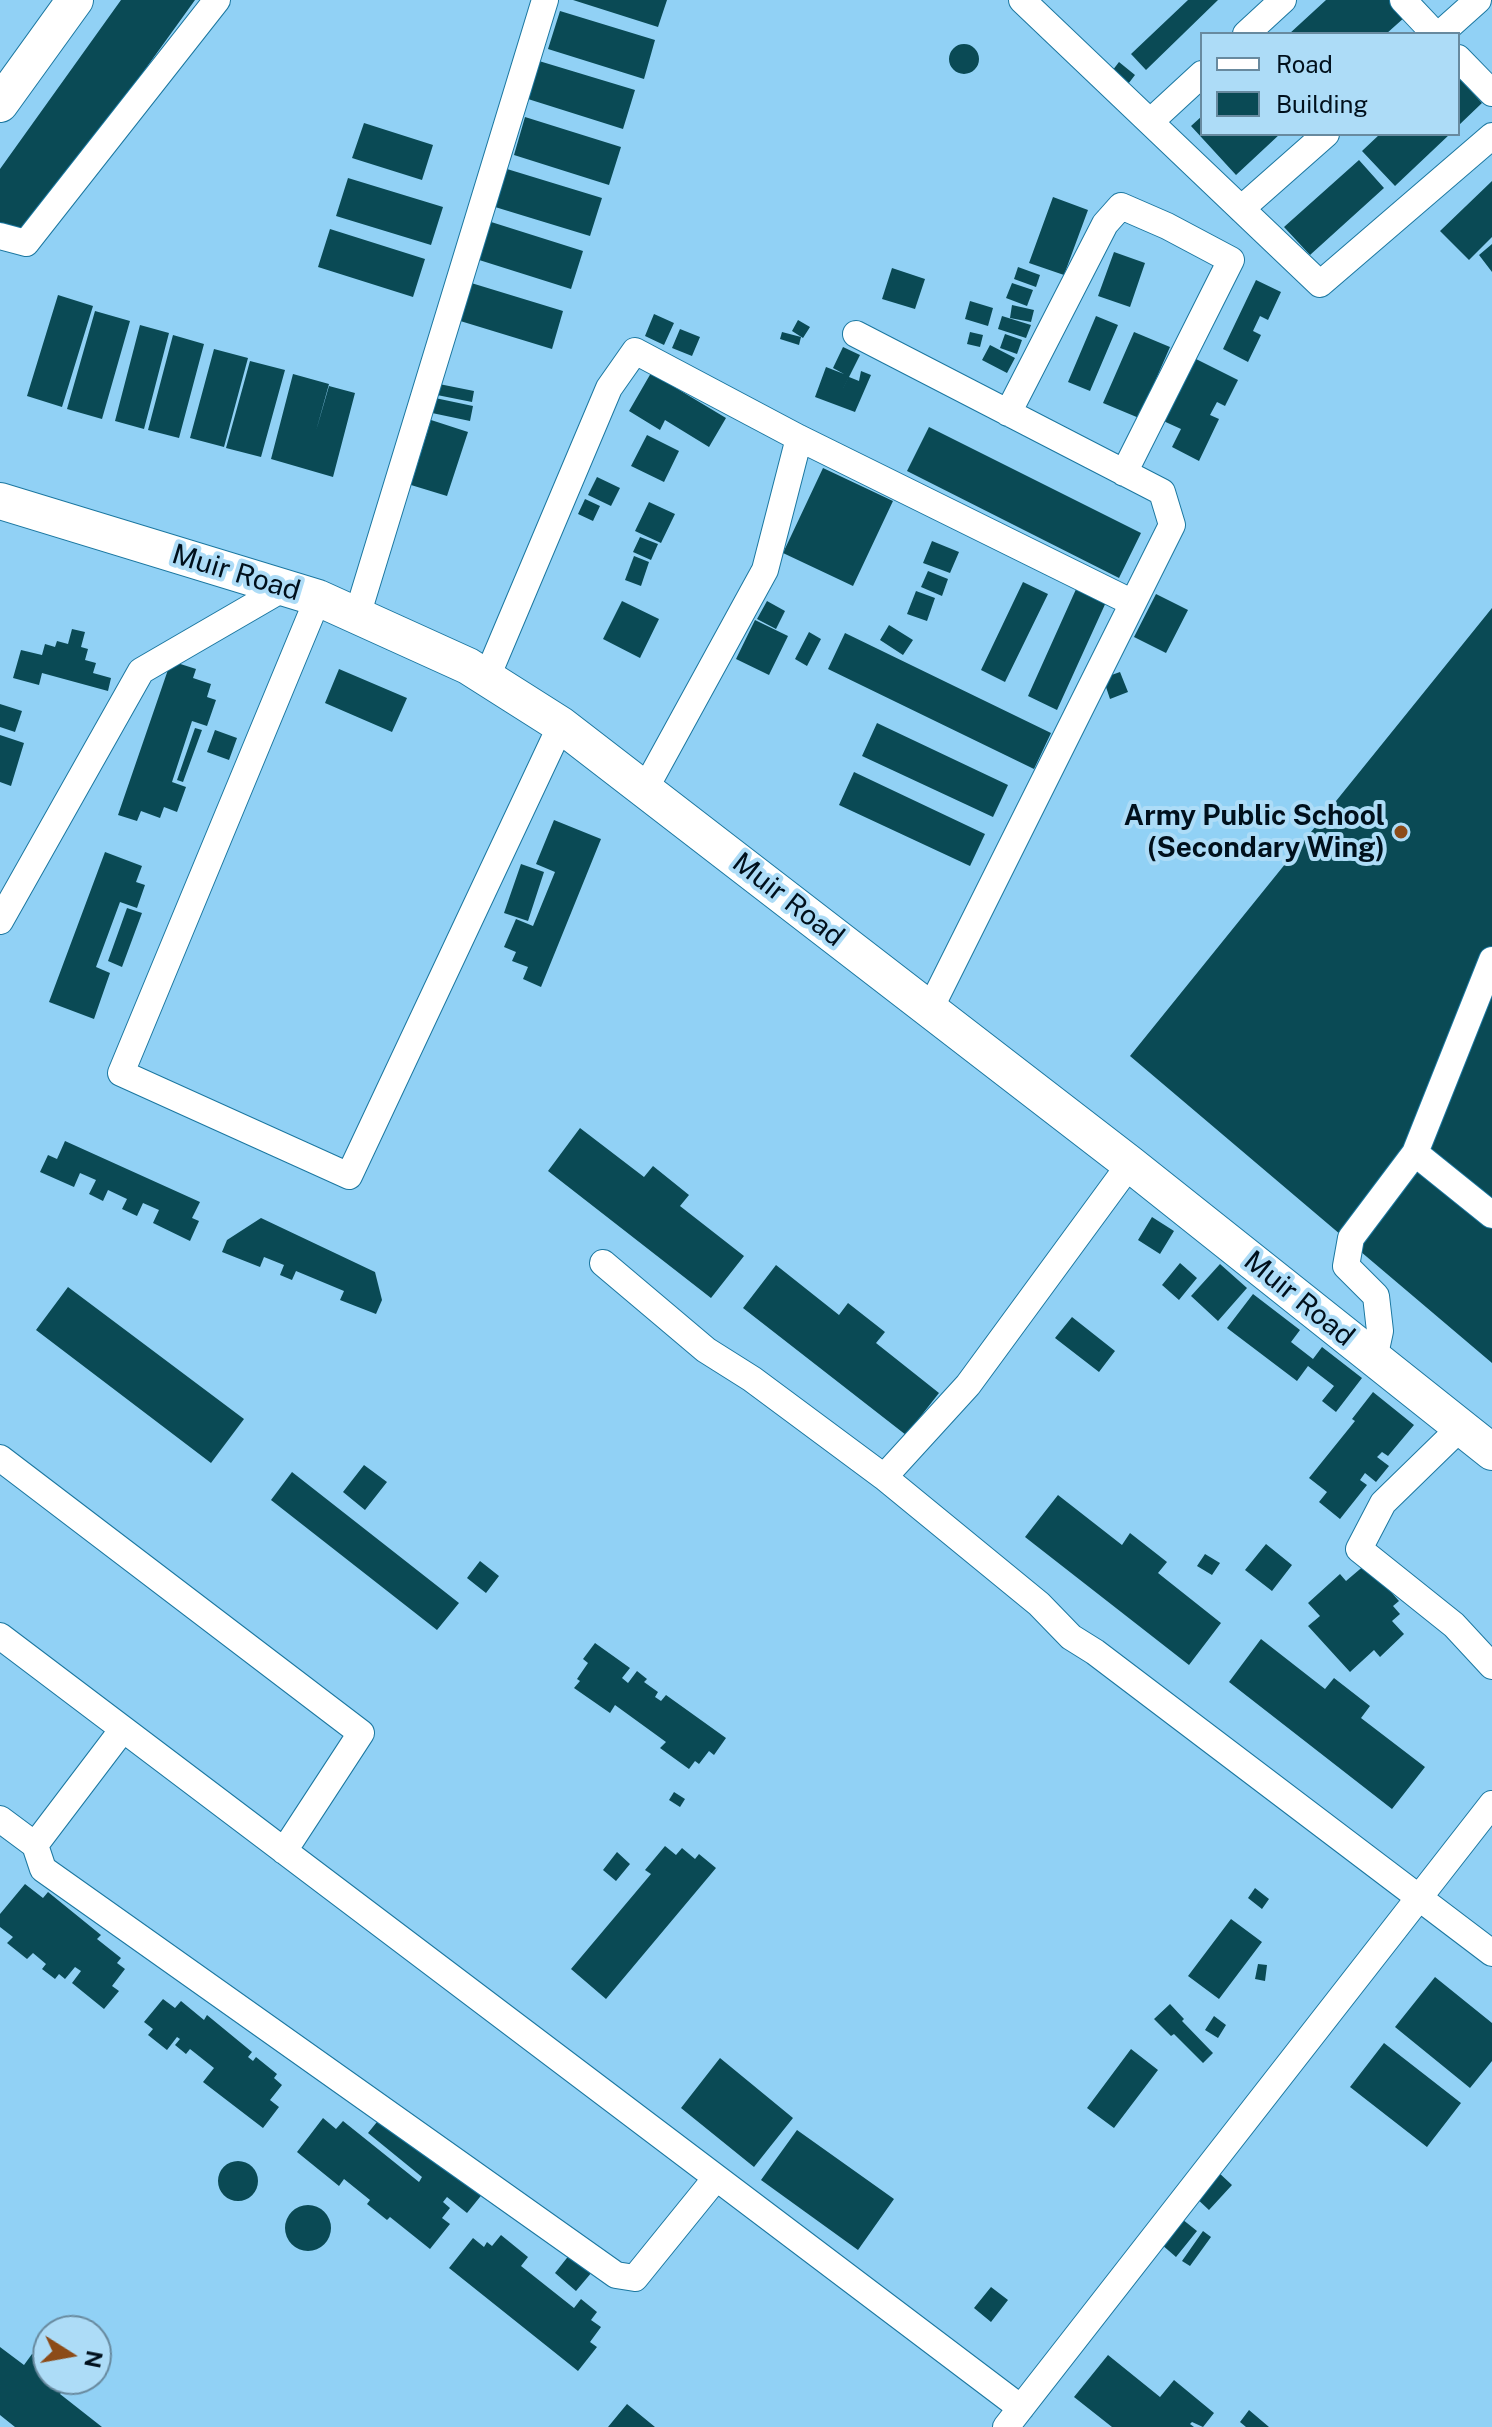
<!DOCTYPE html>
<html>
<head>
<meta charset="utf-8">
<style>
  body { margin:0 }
  #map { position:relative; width:1492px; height:2427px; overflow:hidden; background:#91d1f5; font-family:"Public Sans",sans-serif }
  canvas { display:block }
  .legend { position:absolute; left:1200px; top:32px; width:260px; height:104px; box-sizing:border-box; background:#addcf7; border:2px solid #688a9f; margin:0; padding:10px 14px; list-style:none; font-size:24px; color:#00101c }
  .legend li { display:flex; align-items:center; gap:16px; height:40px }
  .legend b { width:40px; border:2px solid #688a9f }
  .north { position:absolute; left:32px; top:2315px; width:80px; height:80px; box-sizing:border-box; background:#addcf7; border:2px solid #688a9f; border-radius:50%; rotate:101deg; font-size:22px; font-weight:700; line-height:32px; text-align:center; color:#00101c }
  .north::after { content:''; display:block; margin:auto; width:28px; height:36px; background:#8c4b18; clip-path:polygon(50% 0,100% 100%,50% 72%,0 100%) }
</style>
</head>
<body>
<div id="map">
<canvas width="1492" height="2427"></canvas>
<ul class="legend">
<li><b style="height:10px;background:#fff"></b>Road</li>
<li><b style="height:22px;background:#0a4a55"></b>Building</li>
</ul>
<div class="north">N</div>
</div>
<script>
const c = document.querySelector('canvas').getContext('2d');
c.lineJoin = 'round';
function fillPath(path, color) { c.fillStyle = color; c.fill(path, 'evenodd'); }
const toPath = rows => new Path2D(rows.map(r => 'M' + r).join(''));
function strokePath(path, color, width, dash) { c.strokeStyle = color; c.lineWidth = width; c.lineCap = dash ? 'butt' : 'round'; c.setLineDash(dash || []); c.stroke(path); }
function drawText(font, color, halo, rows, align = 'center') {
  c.font = font + ' "Public Sans",sans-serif'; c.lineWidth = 8; c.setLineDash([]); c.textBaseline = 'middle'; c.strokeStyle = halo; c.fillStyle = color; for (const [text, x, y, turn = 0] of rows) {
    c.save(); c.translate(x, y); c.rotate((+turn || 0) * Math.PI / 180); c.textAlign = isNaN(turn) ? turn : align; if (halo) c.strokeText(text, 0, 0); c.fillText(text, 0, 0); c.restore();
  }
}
const building = toPath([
  [121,0,195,0,23,239,0,222,0,169],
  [573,0,667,0,658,27],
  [1188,0,1218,0,1146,70,1131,54],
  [1326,0,1389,0,1405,17,1386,34,1289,34],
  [560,11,655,40,644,79,548,49],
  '949 59a15 15 0 1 1 30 0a15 15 0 1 1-30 0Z',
  [539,61,635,90,623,129,528,99],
  [1119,62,1135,75,1125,88,1109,75],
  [1458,77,1482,103,1458,126],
  [1202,116,1202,134,1280,134,1236,175,1191,126],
  [525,117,621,147,609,185,514,155],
  [364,123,433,145,422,180,352,158],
  [1380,134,1450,134,1395,186,1362,151],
  [1359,160,1384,188,1310,255,1284,227],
  [507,169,602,198,590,236,495,207],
  [348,178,443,207,431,245,336,216],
  [1492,181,1492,237,1469,260,1440,231],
  [1053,197,1088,210,1064,275,1029,263],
  [488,221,583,251,571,289,476,259],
  [330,229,425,259,413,297,318,267],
  [1492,244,1492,272,1479,255],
  [1114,252,1145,263,1130,307,1098,296],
  [1018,267,1040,275,1036,287,1014,279],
  [892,268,925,279,915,309,882,299],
  [1256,280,1281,292,1268,320,1260,316,1253,331,1261,335,1248,362,1223,349],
  [468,282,563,311,552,349,457,320],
  [1012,283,1033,290,1027,306,1006,298],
  [58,295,93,306,62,407,27,396],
  [970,301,993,308,988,326,965,319],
  [1012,305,1034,310,1031,322,1010,318],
  [95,311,130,321,102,419,67,409],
  [654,314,674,323,664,345,645,336],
  [1002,316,1031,325,1026,338,998,329],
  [1096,316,1118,325,1090,391,1068,382],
  [798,320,810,327,803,338,792,331],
  [140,325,169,333,144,429,115,421],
  [680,329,700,337,692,356,672,348],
  [782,332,801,337,799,345,780,339],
  [970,332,983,335,980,347,967,344],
  [1134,332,1170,347,1139,418,1103,403],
  [1005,334,1022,340,1017,354,1000,348],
  [173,335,204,344,179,438,148,430],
  [990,345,1015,358,1007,373,982,360],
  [843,347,860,355,843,389,849,377,859,381,861,371,871,375,855,412,815,397,826,367,844,374,833,368],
  [214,349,248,358,224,447,190,438],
  [1190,356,1238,380,1225,406,1217,402,1210,415,1219,419,1199,461,1172,447,1181,429,1148,414],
  [250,361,285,370,261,457,226,448],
  [651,373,726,418,709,447,665,420,660,430,629,411],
  [293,374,329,384,316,431,329,386,355,393,333,477,271,459],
  [434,383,474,391,472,402,432,394],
  [435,398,473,406,470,421,432,413],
  [431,420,468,432,447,496,411,485],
  [929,427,1141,533,1119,578,907,471],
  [647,435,679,451,664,482,631,466],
  [823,468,893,501,853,586,783,553],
  [597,477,620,488,611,506,588,495],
  [585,499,600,506,593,521,578,514],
  [649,502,675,514,661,543,635,531],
  [640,537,658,544,651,560,633,552],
  [932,541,959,552,950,573,923,563],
  [634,556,649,562,641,586,625,580],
  [928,571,948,579,942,596,921,587],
  [1023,582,1048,594,1005,682,981,670],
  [1077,587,1107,600,1057,710,1028,696],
  [916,591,935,598,927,621,907,614],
  [1156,594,1188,610,1166,653,1134,637],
  [622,601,659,619,640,658,603,639],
  [767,601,785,611,776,629,757,619],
  [1492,608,1492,1363,1130,1056],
  [755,620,788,636,769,675,736,659],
  [889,625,913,640,903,655,880,640],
  [72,629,85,632,81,647,88,649,85,660,96,663,93,673,111,678,108,691,42,673,39,685,13,678,21,650,42,655,45,644,55,647,57,641,68,644],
  [809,632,821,639,807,666,795,659],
  [845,633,1051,733,1034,769,828,669],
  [171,661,196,669,193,678,211,684,207,697,216,700,207,726,192,721,172,782,186,787,177,812,164,807,160,818,141,811,137,821,118,815],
  [339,669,407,698,392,732,325,703],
  [1120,672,1128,692,1110,699,1103,678],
  [0,704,22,711,15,732,0,727],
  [877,723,1008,785,993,817,862,756],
  [195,728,202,730,183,782,177,780],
  [215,730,237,738,229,760,207,752],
  [0,735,24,743,11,786,0,782],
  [854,772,985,834,970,866,839,805],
  [554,820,601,839,541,987,523,979,528,967,512,961,516,952,504,947,516,919,533,926,555,872,536,864],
  [105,852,142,866,136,882,145,885,137,908,120,902,96,967,110,973,94,1019,49,1002],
  [521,864,544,872,528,921,504,913],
  [127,908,142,913,122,967,108,961],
  [580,1128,644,1177,653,1166,689,1195,680,1206,744,1256,711,1298,548,1171],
  [65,1141,200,1202,192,1218,199,1221,190,1241,153,1223,159,1210,143,1203,137,1216,122,1209,127,1199,108,1190,103,1201,89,1194,96,1180,80,1173,74,1187,40,1172,48,1155,57,1159],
  [1152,1217,1174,1231,1160,1254,1138,1240],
  [261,1218,375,1272,382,1300,376,1314,340,1300,344,1291,296,1271,292,1280,280,1275,284,1265,264,1257,260,1267,222,1252,227,1240],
  [1180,1263,1197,1278,1179,1300,1162,1285],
  [1220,1264,1247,1288,1218,1321,1191,1296],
  [776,1265,839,1315,848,1303,885,1332,876,1343,939,1393,906,1435,743,1308],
  [68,1287,244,1419,211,1463,36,1330],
  [1253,1294,1300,1330,1291,1342,1313,1359,1322,1347,1362,1378,1336,1412,1322,1401,1334,1386,1308,1366,1297,1381,1227,1328],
  [1072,1317,1115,1351,1099,1372,1055,1338],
  [1373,1392,1414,1425,1388,1456,1382,1452,1377,1457,1389,1466,1376,1482,1365,1473,1360,1480,1367,1485,1340,1519,1319,1502,1327,1492,1309,1478,1355,1421,1352,1419],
  [364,1465,387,1482,365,1510,343,1492],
  [292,1472,459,1603,437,1630,271,1500],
  [1058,1495,1122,1545,1130,1533,1167,1562,1158,1573,1221,1623,1189,1665,1025,1537],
  [1266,1544,1292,1565,1272,1591,1245,1570],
  [1205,1554,1220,1563,1212,1575,1197,1566],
  [480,1561,499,1576,486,1593,467,1578],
  [1366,1564,1399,1601,1393,1606,1400,1614,1392,1621,1404,1634,1380,1657,1374,1650,1350,1672,1308,1626,1320,1616,1308,1603,1340,1574,1346,1581],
  [1261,1639,1325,1689,1334,1678,1370,1706,1361,1718,1425,1767,1392,1809,1229,1682],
  [595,1643,630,1668,622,1678,628,1683,637,1671,647,1679,644,1682,658,1692,655,1697,661,1701,666,1695,726,1738,714,1755,709,1751,699,1764,695,1761,689,1769,660,1748,666,1742,615,1705,610,1713,574,1688,580,1681,577,1679,588,1663,583,1659],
  [674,1792,685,1799,680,1807,669,1800],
  [665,1846,676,1855,682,1848,695,1859,699,1854,716,1868,606,1999,571,1969,651,1874,645,1870],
  [617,1852,630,1864,616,1881,603,1870],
  [25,1884,43,1898,48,1892,101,1935,97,1939,121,1958,117,1963,125,1969,112,1986,119,1991,104,2009,72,1983,81,1971,75,1967,65,1979,59,1974,55,1979,42,1969,46,1964,33,1953,27,1959,7,1943,13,1937,0,1927,0,1914],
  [1255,1888,1269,1899,1262,1909,1248,1898],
  [1231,1919,1262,1942,1219,1999,1188,1976],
  [1258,1964,1267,1965,1265,1981,1255,1979],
  [1435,1977,1492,2023,1492,2061,1470,2088,1395,2027],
  [163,1999,175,2008,181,2001,204,2020,207,2015,252,2052,248,2057,253,2061,256,2057,277,2074,274,2078,282,2085,270,2100,279,2107,263,2128,203,2082,214,2068,190,2049,186,2054,175,2045,180,2039,177,2037,167,2050,148,2035,153,2029,144,2022],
  [1170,2004,1184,2019,1182,2021,1213,2053,1203,2063,1174,2034,1171,2036,1154,2019],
  [1214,2016,1226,2025,1218,2038,1205,2030],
  [1384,2043,1461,2103,1427,2147,1350,2087],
  [1131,2049,1158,2070,1114,2128,1087,2108],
  [720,2058,793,2118,754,2167,681,2108],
  [385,2112,484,2192,467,2213,447,2197,443,2202,450,2208,442,2218,450,2224,430,2249,390,2217,387,2220,367,2204,370,2200,344,2179,339,2186,297,2152,323,2118,336,2129,343,2121,419,2182,422,2177,368,2133],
  [797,2130,894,2199,858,2250,761,2180],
  '218 2181a20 20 0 1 1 40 0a20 20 0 1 1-40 0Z',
  [1217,2171,1232,2185,1209,2210,1194,2196],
  '285 2228a23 23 0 1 1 46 0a23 23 0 1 1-46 0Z',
  [1182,2219,1197,2231,1176,2257,1161,2244],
  [1203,2231,1211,2237,1190,2266,1182,2261],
  [501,2235,528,2257,521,2266,574,2308,581,2299,597,2312,591,2320,601,2327,590,2342,597,2347,578,2371,449,2268,473,2238,484,2247,487,2242,492,2246],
  [570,2254,592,2272,576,2291,555,2273],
  [991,2287,1008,2300,991,2322,974,2308],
  [0,2347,24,2365,32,2354,48,2366,48,2379,64,2379,69,2383,60,2394,102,2427,15,2427,0,2415],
  [1108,2355,1160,2397,1174,2380,1214,2413,1203,2427,1192,2422,1190,2424,1194,2427,1112,2427,1074,2397],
  [627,2404,655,2427,608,2427],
  [1249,2410,1269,2427,1246,2427,1240,2422]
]);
const street = toPath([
  [1022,0,1320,284,1492,136],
  [1403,0,1435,34],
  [1246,34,1283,0],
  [1440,34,1478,0],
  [1458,58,1492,93],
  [1150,122,1202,74],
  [1241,209,1326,134],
  [0,236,26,243,217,0],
  [856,334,1162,492,1172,525,930,1009],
  [1008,413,1105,224,1121,206,1167,226,1231,260,1124,473],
  [318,598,121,1073,349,1176,561,725],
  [357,616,545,0],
  [487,677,609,388,635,351,799,438,1133,603],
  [645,789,765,570,799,438],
  [0,921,141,671,284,588],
  [1415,1153,1492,960],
  [603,1263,706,1350,752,1379,884,1477,1039,1604,1071,1637,1095,1652,1492,1953],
  [1374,1359,1380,1331,1376,1296,1346,1266,1351,1238,1415,1153,1492,1215],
  [1460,1428,1383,1503,1359,1549,1454,1625,1492,1666],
  [0,1458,361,1733,284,1851],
  [884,1477,968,1385,1130,1164],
  [0,1636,1021,2408],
  [0,1819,35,1845,43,1869,616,2275,635,2278,716,2178],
  [35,1845,123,1729],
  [1006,2427,1492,1804]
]);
const secondary = toPath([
  [0,104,75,0],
  [0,501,318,598,468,666,561,725,1130,1164,1492,1452]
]);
const markers = [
  [1401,832,8,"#8c4b18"]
];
const streetNames = [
  ["Muir Road",236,573,17],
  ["Muir Road",788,900,38],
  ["Muir Road",1299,1299,39]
];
const poiNames = [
  ["Army Public School",1385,816],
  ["(Secondary Wing)",1385,848]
];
fillPath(building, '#0a4a55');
strokePath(street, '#1b77a0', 28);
strokePath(secondary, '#1b77a0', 38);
strokePath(street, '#fff', 26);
strokePath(secondary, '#fff', 36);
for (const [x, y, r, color] of markers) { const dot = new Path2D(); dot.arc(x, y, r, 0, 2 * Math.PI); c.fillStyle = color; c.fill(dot); strokePath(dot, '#addcf7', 3); }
drawText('28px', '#00101c', '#addcf7', streetNames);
drawText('bold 28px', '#00101c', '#addcf7', poiNames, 'right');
</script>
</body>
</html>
